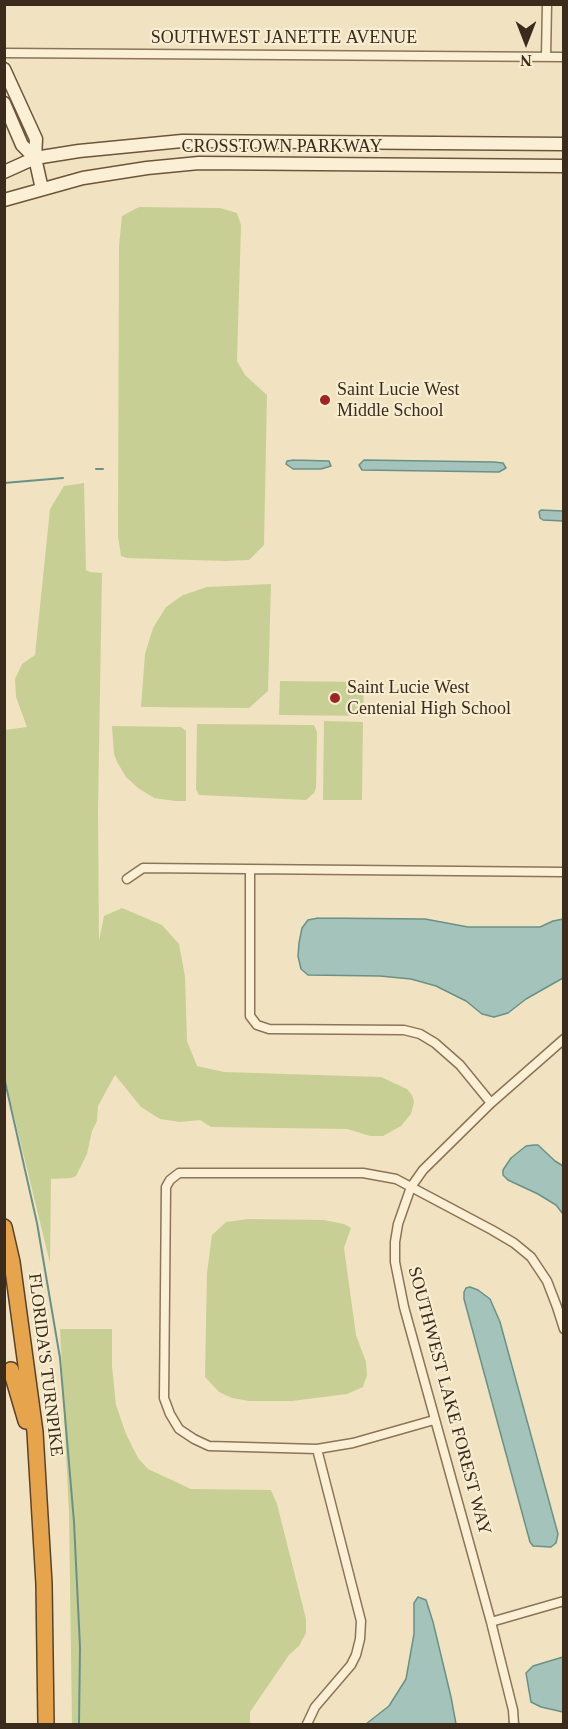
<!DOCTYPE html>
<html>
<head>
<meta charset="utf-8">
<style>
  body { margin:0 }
  #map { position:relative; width:568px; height:1729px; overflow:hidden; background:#f1e3c1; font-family:"Times New Roman",serif }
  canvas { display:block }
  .frame { position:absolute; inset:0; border:6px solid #3a2b1d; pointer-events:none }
  .north { position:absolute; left:496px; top:12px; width:60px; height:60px; -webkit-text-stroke:4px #f8edd1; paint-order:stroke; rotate:180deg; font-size:16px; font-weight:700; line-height:24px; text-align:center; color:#3a2b1d }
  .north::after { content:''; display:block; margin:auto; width:21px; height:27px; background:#3a2b1d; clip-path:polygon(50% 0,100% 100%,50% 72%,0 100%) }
</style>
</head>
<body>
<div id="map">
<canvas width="568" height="1729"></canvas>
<div class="frame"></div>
<div class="north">N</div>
</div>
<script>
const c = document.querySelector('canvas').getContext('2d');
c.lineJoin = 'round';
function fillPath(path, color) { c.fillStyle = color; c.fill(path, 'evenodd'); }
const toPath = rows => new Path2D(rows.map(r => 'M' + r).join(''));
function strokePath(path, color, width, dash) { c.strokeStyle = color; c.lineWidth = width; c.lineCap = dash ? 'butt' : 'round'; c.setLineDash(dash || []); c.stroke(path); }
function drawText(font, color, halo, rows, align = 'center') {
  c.font = font + ' "Times New Roman",serif'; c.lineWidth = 4.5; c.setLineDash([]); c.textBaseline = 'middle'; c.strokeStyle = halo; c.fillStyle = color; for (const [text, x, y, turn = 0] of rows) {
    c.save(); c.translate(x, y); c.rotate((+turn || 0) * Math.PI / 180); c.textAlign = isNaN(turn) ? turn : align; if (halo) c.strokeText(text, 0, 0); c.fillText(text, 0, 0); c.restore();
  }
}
const green = toPath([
  [139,207,220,208,237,213,241,225,237,361,245,375,267,395,264,545,249,560,225,561,127,558,121,556,118,536,119,245,122,216],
  [84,483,86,570,90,572,102,573,98,810,99,941,104,916,122,908,162,925,179,944,185,976,187,1041,197,1066,224,1072,381,1077,407,1089,412,1095,414,1102,411,1114,401,1126,383,1136,370,1136,347,1129,211,1127,200,1120,180,1122,160,1119,141,1107,115,1075,98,1106,97,1121,92,1131,87,1154,76,1176,71,1178,51,1179,50,1263,5,1079,4,730,27,727,16,697,15,679,22,664,35,655,50,509,64,486],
  [271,584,268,691,249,708,141,707,145,654,153,628,166,607,183,595,207,587],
  [280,681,364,682,363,716,279,715],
  [324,721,363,722,362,800,323,800],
  [197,724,314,725,317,732,316,788,314,793,306,800,199,795,196,789],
  [112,726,181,727,186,731,186,801,175,801,154,798,138,788,126,777,117,762,114,754],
  [249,1219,324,1220,344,1224,351,1228,344,1248,356,1335,366,1362,367,1375,363,1387,347,1394,292,1401,249,1401,232,1398,219,1392,205,1377,207,1273,212,1235,226,1222],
  [60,1329,112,1329,112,1366,116,1405,126,1434,138,1458,148,1469,191,1489,271,1490,277,1504,306,1619,306,1633,299,1646,289,1655,250,1712,250,1724,72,1724,69,1513]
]);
const water = toPath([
  [294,460,329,461,331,466,321,469,293,469,286,464,287,461,294,460],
  [364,460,494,462,503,463,506,468,499,472,362,470,359,465,364,460],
  [541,510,563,511,563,521,543,520,540,518,539,512,541,510],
  [318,918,425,919,468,927,540,927,553,921,563,919,563,978,526,999,508,1013,494,1017,482,1014,466,1001,436,986,411,979,380,976,308,975,301,969,298,956,299,943,302,928,308,920,318,918],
  [534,1145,538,1145,555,1161,563,1166,563,1214,556,1205,538,1194,508,1180,503,1175,503,1170,511,1158,526,1146,534,1145],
  [470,1287,478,1290,490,1299,500,1322,558,1534,556,1543,551,1547,533,1546,530,1542,464,1299,464,1292,466,1288,470,1287],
  [418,1597,426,1600,433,1622,451,1697,456,1724,366,1724,389,1706,406,1679,414,1634,414,1603,418,1597],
  [563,1657,563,1712,541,1707,531,1702,526,1673,533,1666,563,1657]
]);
const stream = toPath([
  [96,469,103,469],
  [4,483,63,478],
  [4,1077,37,1223,60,1358,74,1522,80,1647,79,1724]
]);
const street = toPath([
  [4,53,564,57],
  [546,57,547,4],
  [250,870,250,1016,257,1025,269,1029,404,1030,420,1034,435,1043,460,1065,491,1103],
  [127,879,143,868,564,872],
  [434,1420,353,1443,317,1449,209,1446,194,1439,179,1429,170,1414,164,1398,166,1187,170,1180,179,1173,363,1173,396,1179,492,1230,514,1243,531,1257,547,1281,557,1307,564,1329],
  [491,1622,564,1601],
  [307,1724,315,1707,351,1665,356,1655,360,1639,361,1621,317,1449],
  [514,1724,513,1710,491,1622,404,1307,395,1262,395,1242,398,1224,411,1187,423,1170,491,1103,564,1039]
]);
const secondary = toPath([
  [4,69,36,139,35,158,42,189],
  [4,103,22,145,35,158],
  [4,172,35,158,79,151,182,141,564,144],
  [4,200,83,178,147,168,199,163,564,166]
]);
const highway = toPath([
  [4,1227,12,1262,35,1432,44,1584,46,1724],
  [11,1370,26,1421]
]);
const markers = [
  [325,400,6,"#9e2523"],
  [335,698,6,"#9e2523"]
];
const streetNames = [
  ["SOUTHWEST JANETTE AVENUE",284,38],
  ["CROSSTOWN PARKWAY",282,147],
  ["FLORIDA'S TURNPIKE",45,1365,83],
  ["SOUTHWEST LAKE FOREST WAY",449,1401,75]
];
const poiNames = [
  ["Saint Lucie West",337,390],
  ["Middle School",337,411],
  ["Saint Lucie West",347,688],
  ["Centenial High School",347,709]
];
fillPath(green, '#c8cf94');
fillPath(water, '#a4c3ba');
strokePath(water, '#6a9188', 1.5);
strokePath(stream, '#6a9188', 2);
strokePath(street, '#8b7457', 11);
strokePath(secondary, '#6d553b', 15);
strokePath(highway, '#59422c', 18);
strokePath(street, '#fbf0d5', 8);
strokePath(secondary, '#fbf0d5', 12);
strokePath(highway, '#e6a54c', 15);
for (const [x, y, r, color] of markers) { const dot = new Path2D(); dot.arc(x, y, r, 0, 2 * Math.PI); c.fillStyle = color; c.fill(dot); strokePath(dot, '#f8edd1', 2); }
drawText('18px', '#3a2b1d', '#f8edd1', streetNames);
drawText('18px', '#3a2b1d', '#f8edd1', poiNames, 'left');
</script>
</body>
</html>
